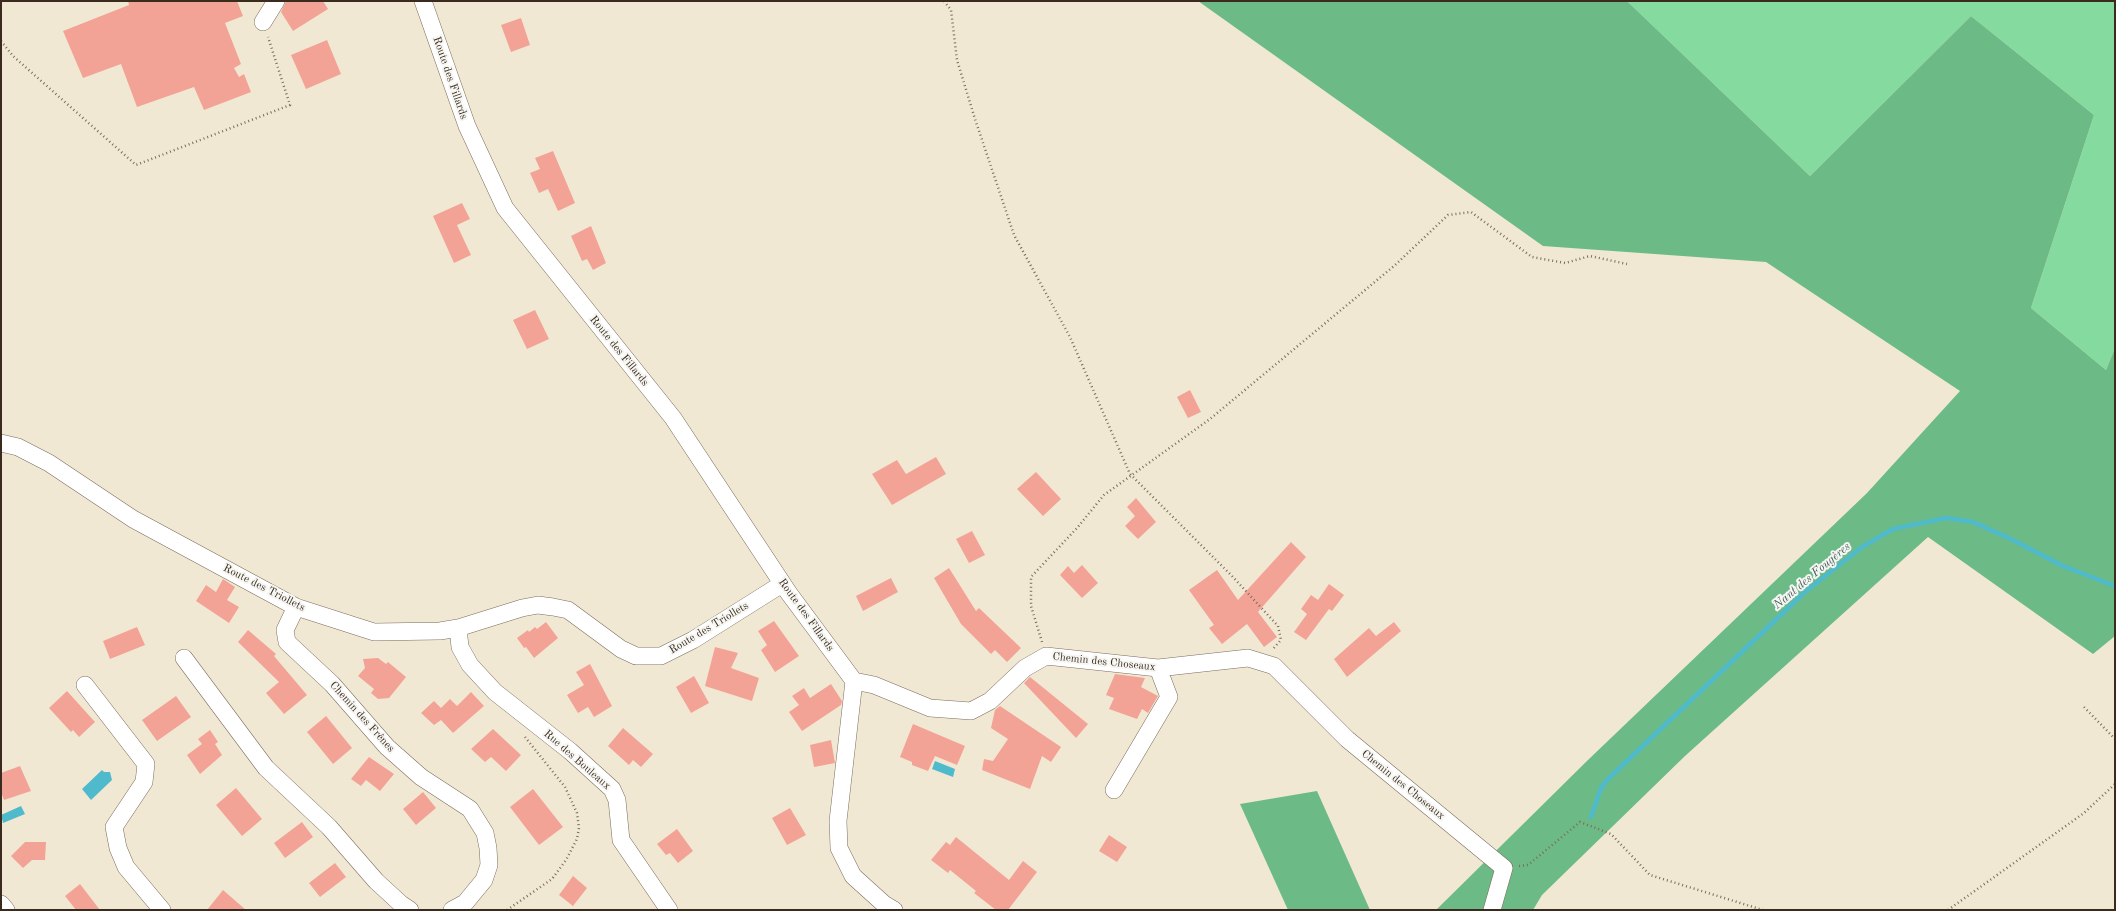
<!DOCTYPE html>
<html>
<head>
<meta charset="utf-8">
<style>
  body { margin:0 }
  #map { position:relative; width:2116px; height:911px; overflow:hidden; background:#f1e8d3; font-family:"Old Standard TT",serif }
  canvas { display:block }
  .frame { position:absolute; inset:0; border:2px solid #3b2a1e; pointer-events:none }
</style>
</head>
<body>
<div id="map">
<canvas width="2116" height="911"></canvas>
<div class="frame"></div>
</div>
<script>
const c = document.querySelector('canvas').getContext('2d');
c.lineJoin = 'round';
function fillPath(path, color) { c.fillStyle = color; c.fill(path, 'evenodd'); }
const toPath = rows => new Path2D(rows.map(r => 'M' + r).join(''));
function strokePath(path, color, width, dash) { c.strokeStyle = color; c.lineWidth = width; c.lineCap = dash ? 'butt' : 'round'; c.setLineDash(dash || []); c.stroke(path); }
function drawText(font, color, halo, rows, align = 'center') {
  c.font = font + ' "Old Standard TT",serif'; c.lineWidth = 4; c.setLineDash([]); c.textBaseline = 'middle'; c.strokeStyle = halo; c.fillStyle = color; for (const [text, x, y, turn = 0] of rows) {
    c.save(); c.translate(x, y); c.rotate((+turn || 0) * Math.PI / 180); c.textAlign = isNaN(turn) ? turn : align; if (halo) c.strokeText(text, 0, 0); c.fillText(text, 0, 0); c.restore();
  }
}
const green = toPath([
  [1617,1,2115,1,2115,348,2106,370,2031,308,2094,115,1971,16,1810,176,1628,2]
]);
const forest = toPath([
  [1198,1,1628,2,1810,176,1971,16,2094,115,2031,308,2106,370,2115,348,2115,636,2093,654,1928,537,1685,756,1542,895,1533,910,1436,910,1589,759,1867,493,1960,391,1766,262,1543,246],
  [1317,791,1370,910,1288,910,1240,804]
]);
const water = toPath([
  [935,761,955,769,953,777,932,769],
  [102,770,104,772,110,772,112,780,91,800,82,789],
  [21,806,25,814,3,823,1,815]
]);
const stream = toPath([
  [1591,817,1601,788,1608,779,1805,592,1862,547,1893,529,1946,518,1973,522,2011,539,2063,566,2115,586]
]);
const building = toPath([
  [128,1,237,1,243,16,225,23,241,64,234,68,239,77,244,74,251,92,204,110,194,87,137,107,121,64,83,78,63,31,129,5],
  [286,1,323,1,328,9,293,31,281,12],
  [521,18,530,45,511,52,501,25],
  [327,40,341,74,306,89,291,55],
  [553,151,575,203,558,211,548,189,539,193,530,173,540,169,535,158],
  [462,203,470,219,457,225,471,255,454,263,433,216],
  [591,226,606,263,593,270,587,259,582,261,571,236],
  [535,310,549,339,527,349,513,320],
  [1190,390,1201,412,1188,418,1177,397],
  [936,457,946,474,892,505,872,474,897,460,906,474],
  [1036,472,1061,499,1043,516,1017,489],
  [1136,498,1156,522,1138,539,1125,526,1135,516,1127,507],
  [972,531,985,555,969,563,956,539],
  [1291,542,1306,557,1258,612,1277,637,1264,647,1247,624,1222,644,1209,628,1214,625,1189,590,1217,570,1238,600],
  [1082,565,1098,583,1082,598,1060,575,1068,566,1074,573],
  [949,568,976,611,979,608,1021,648,1007,662,995,650,991,654,961,624,934,578],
  [891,578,898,592,863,611,856,596],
  [223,579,235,587,227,600,239,607,229,623,196,601,206,585,216,592],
  [1329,584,1344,595,1332,611,1329,609,1306,640,1294,632,1307,614,1301,609,1311,595,1318,600],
  [774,621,799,656,775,672,761,650,767,645,758,631],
  [546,622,558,638,534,658,526,647,524,648,517,638,528,630,529,632,535,627,537,629],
  [1394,622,1401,631,1347,677,1334,659,1369,628,1376,636],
  [137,627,145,645,110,659,103,641],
  [248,630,276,654,274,656,307,695,284,714,266,693,279,682,238,642],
  [715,647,738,653,731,668,759,678,752,701,705,686],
  [378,658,386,664,388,662,406,677,389,698,378,699,371,693,374,689,358,676,365,668,363,659],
  [590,664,612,706,594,717,588,707,578,713,567,695,584,685,576,672],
  [1115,674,1145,678,1141,687,1158,696,1148,713,1142,709,1137,719,1109,709,1114,698,1106,695],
  [694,676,709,703,691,713,676,687],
  [1030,677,1088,724,1076,738,1024,683],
  [831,684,842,701,841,705,802,731,789,712,799,705,792,696,804,688,810,698],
  [67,691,95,722,79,737,73,730,71,732,49,708],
  [471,692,484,706,453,733,441,720,434,725,421,713,434,701,441,708,450,699,457,706],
  [176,696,191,717,157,741,142,720],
  [1000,706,1061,747,1051,762,1042,756,1030,789,982,770,984,759,993,761,1008,739,991,728,995,710],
  [326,716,352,748,333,764,307,732],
  [913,724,965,746,957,765,935,756,928,771,912,765,912,762,900,757],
  [623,728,653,754,641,767,633,760,629,765,608,746],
  [493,729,521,755,506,771,491,757,485,762,471,749],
  [210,730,218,742,215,744,222,755,200,774,187,755,202,744,198,739],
  [831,740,835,763,814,767,810,745],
  [369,757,394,774,380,791,366,780,361,786,351,779],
  [20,766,31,791,4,800,1,792,1,773],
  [236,788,262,819,242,836,216,805],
  [533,789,563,827,539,845,510,807],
  [423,792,436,808,416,825,403,809],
  [790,808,806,835,787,845,772,818],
  [302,822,313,837,285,858,274,843],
  [677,829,693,851,678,863,670,853,666,855,657,844],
  [1109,835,1127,847,1117,862,1099,851],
  [956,837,1009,880,1023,861,1037,872,1008,910,996,910,974,893,976,891,950,870,948,873,931,860,946,842,950,845],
  [25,842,46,842,45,860,32,860,23,868,11,856],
  [335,863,346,877,320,897,309,883],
  [573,876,587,888,573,906,559,895],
  [80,884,100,910,76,910,65,896],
  [223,890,246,910,207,910]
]);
const path = toPath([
  [944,1,951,10,957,60,975,119,1014,235,1070,337,1130,474,1232,576,1278,626,1281,640,1272,650],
  [1,41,13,56,136,165,290,105,268,37],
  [1042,642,1031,606,1031,577,1077,528,1104,495,1210,419,1394,266,1448,215,1471,212,1532,257,1565,263,1590,256,1627,264],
  [2084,707,2115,739],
  [1519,866,1528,865,1580,822,1611,834,1650,875,1763,910],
  [507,910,552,879,566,860,577,839,579,828,577,813,565,787,525,737],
  [1948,910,2084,813,2115,784]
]);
const minor = toPath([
  [423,1,467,126,505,208,673,418,788,592,854,681],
  [263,22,276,1],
  [1,443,18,447,49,463,133,519,296,607,374,632,440,631,458,628,522,608,538,605,553,607,568,610,621,649,636,656,661,656,693,640,782,584],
  [296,607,285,630,287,642,332,684,387,747,421,777,470,809,485,833,488,848,489,865,484,880,465,903,452,910],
  [458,628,460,647,470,665,495,692,570,751,612,789,617,800,621,840,669,910],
  [184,658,266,768,329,827,376,881,401,904,410,910],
  [854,681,874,685,930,708,971,711,990,701,1025,668,1046,656,1158,668,1248,658,1274,666,1347,739,1504,868,1492,910],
  [854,681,838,821,839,848,853,876,884,904,894,910],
  [85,685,146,764,144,782,114,827,118,848,126,867,162,910],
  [1114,790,1169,697,1158,668],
  [1,904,6,910]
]);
const streetNames = [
  ["Route des Fillards",450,78,71],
  ["Route des Fillards",619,351,51],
  ["Route des Triollets",264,588,27],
  ["Route des Fillards",806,615,54],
  ["Route des Triollets",709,628,-31],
  ["Chemin des Choseaux",1104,662,6],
  ["Chemin des Frênes",362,717,48],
  ["Rue des Bouleaux",577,760,41],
  ["Chemin des Choseaux",1403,785,39]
];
const waterNames = [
  ["Nant des Fougères",1812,576,-40]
];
fillPath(green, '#85db9f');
fillPath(forest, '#6cbb86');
fillPath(water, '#4fbacb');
strokePath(stream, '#4fbacb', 4.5);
fillPath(building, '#f3a396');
strokePath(minor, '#7b6c5d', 18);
strokePath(path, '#7b6c5d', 2.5, [1, 3]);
strokePath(minor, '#fff', 17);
drawText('11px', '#3b2a1e', '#f6f6f2', streetNames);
drawText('italic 12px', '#425c5b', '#f6f6f2', waterNames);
</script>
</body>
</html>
